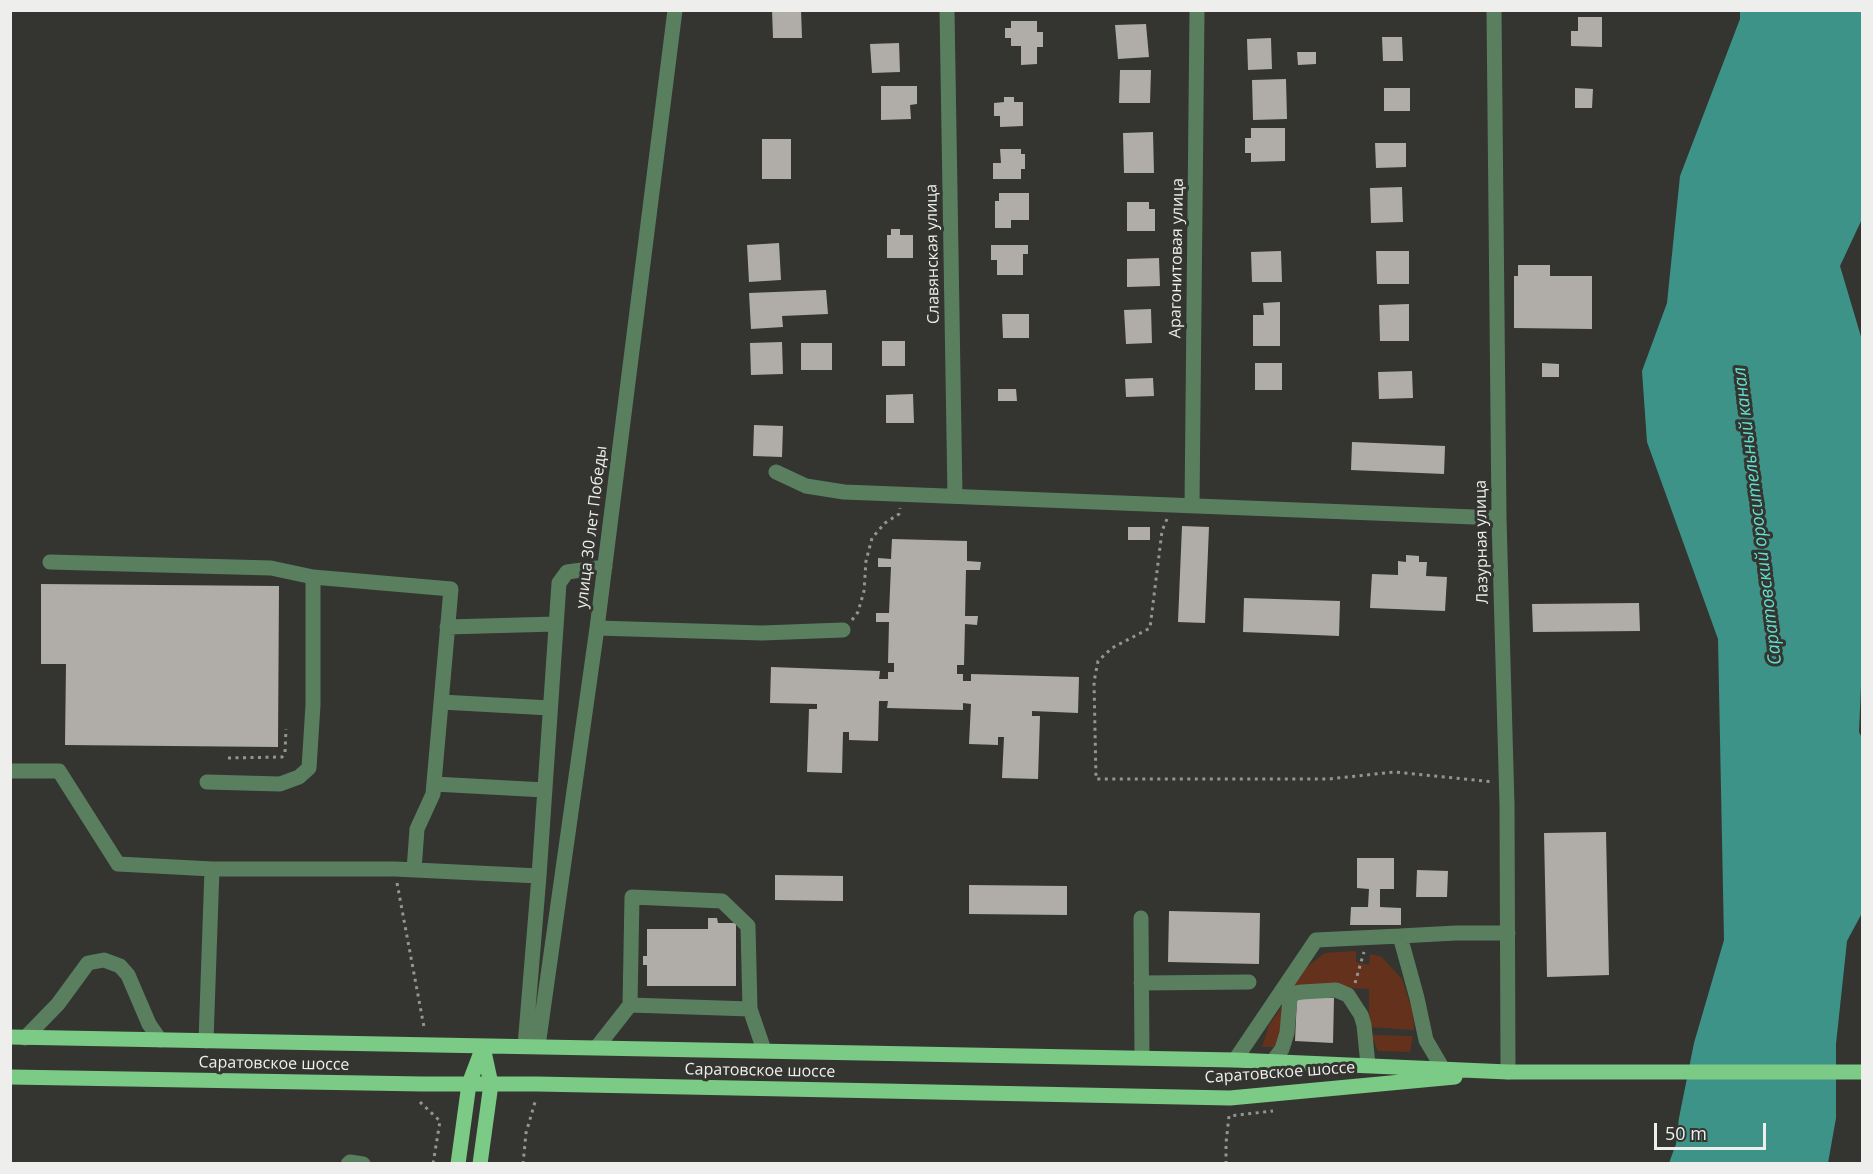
<!DOCTYPE html>
<html>
<head>
<meta charset="utf-8">
<style>
  body { margin:0 }
  #map { position:relative; width:1873px; height:1174px; overflow:hidden; background:#343530; font-family:"Open Sans",sans-serif }
  canvas { display:block }
  .frame { position:absolute; inset:0; border:12px solid #eeefec; pointer-events:none }
  .scale { position:absolute; left:1654px; top:1123px; width:112px; height:27px; box-sizing:border-box; border:3px solid #eeefec; border-top:0; padding-left:8px; font-size:18px; line-height:21px; white-space:nowrap; color:#eeefec; -webkit-text-stroke:4px #343530; paint-order:stroke }
</style>
</head>
<body>
<div id="map">
<canvas width="1873" height="1174"></canvas>
<div class="frame"></div>
<div class="scale">50 m</div>
</div>
<script>
const c = document.querySelector('canvas').getContext('2d');
c.lineJoin = 'round';
function fillPath(path, color) { c.fillStyle = color; c.fill(path, 'evenodd'); }
const toPath = rows => new Path2D(rows.map(r => 'M' + r).join(''));
function strokePath(path, color, width, dash) { c.strokeStyle = color; c.lineWidth = width; c.lineCap = dash ? 'butt' : 'round'; c.setLineDash(dash || []); c.stroke(path); }
function drawText(font, color, halo, rows, align = 'center') {
  c.font = font + ' "Open Sans",sans-serif'; c.lineWidth = 6; c.setLineDash([]); c.textBaseline = 'middle'; c.strokeStyle = halo; c.fillStyle = color; for (const [text, x, y, turn = 0] of rows) {
    c.save(); c.translate(x, y); c.rotate((+turn || 0) * Math.PI / 180); c.textAlign = isNaN(turn) ? turn : align; if (halo) c.strokeText(text, 0, 0); c.fillText(text, 0, 0); c.restore();
  }
}
const green = toPath([
  [1356,951,1356,962,1369,965,1370,954,1382,957,1402,979,1413,1013,1414,1030,1369,1027,1369,989,1291,985,1309,965,1325,953],
  [1282,1006,1279,1047,1262,1047,1269,1025],
  [1371,1035,1413,1036,1410,1052,1378,1051]
]);
const water = toPath([
  [1740,11,1862,11,1862,219,1840,266,1862,340,1862,663,1859,732,1862,738,1862,913,1847,941,1836,1044,1836,1118,1828,1163,1669,1163,1676,1144,1679,1118,1694,1043,1724,940,1718,639,1647,442,1642,371,1667,303,1680,176,1740,19]
]);
const building = toPath([
  [772,10,801,10,802,38,773,38],
  [1578,17,1602,17,1602,47,1571,46,1571,31,1578,31],
  [1011,21,1037,21,1037,32,1043,32,1043,47,1037,47,1037,64,1021,65,1021,46,1011,46,1011,38,1005,38,1005,28,1011,28],
  [1146,24,1149,57,1118,59,1115,25],
  [1382,37,1402,37,1403,61,1383,61],
  [1271,38,1272,69,1248,70,1247,39],
  [899,43,900,72,872,73,870,44],
  [1297,52,1316,52,1316,64,1298,65],
  [1120,70,1151,70,1150,103,1119,103],
  [1286,79,1287,119,1253,120,1252,80],
  [881,86,917,86,917,104,910,105,911,119,881,120],
  [1384,88,1410,88,1410,111,1384,111],
  [1575,88,1593,89,1592,108,1575,108],
  [1004,97,1014,97,1014,102,1023,102,1023,126,1000,127,1000,116,994,116,994,103,1004,102],
  [1251,128,1285,128,1285,161,1251,162,1251,153,1245,153,1245,138,1251,138],
  [1153,132,1154,173,1124,173,1123,133],
  [762,139,791,139,791,179,762,179],
  [1375,143,1406,143,1406,167,1376,168],
  [1000,149,1021,149,1021,154,1025,154,1025,169,1021,169,1021,179,993,179,993,163,1001,163],
  [1402,187,1403,222,1371,223,1370,188],
  [999,193,1029,193,1029,220,1011,220,1011,228,995,228,995,201,999,201],
  [1127,202,1149,202,1149,209,1155,209,1155,231,1127,231],
  [891,229,900,229,900,235,913,235,913,258,887,258,887,235,891,235],
  [779,243,781,280,749,282,747,245],
  [991,245,1028,245,1028,254,1023,254,1023,275,997,275,997,260,991,260],
  [1281,251,1282,282,1252,282,1251,252],
  [1376,251,1409,251,1409,284,1377,284],
  [1159,258,1160,286,1127,287,1127,259],
  [1518,265,1550,265,1550,276,1592,276,1592,329,1514,328,1514,276,1518,276],
  [826,290,828,314,782,316,783,327,751,329,749,293],
  [1280,302,1280,346,1253,346,1253,315,1264,315,1263,303],
  [1409,304,1409,341,1380,341,1379,305],
  [1151,309,1152,343,1126,344,1124,310],
  [1002,314,1029,314,1029,338,1003,338],
  [882,341,905,341,905,366,882,366],
  [782,342,783,374,751,375,750,343],
  [801,343,832,343,832,370,801,370],
  [1255,363,1282,363,1282,390,1255,390],
  [1542,363,1559,364,1559,377,1542,377],
  [1412,371,1413,398,1379,399,1378,372],
  [1153,378,1154,396,1126,397,1125,379],
  [998,389,1016,389,1017,401,998,401],
  [913,394,914,423,886,423,886,395],
  [754,425,783,426,782,457,753,456],
  [1352,442,1445,446,1444,474,1351,470],
  [1182,526,1209,527,1205,623,1178,622],
  [1128,527,1150,527,1150,540,1128,540],
  [892,539,967,541,967,561,981,562,980,570,966,570,965,616,978,616,977,625,965,624,964,665,957,665,957,674,963,674,963,681,971,681,971,674,1079,677,1078,713,1032,711,1032,716,1040,716,1038,779,1002,778,1004,737,998,737,998,745,969,744,971,704,963,703,963,710,887,708,888,701,879,701,878,741,849,740,849,732,843,732,842,773,807,772,809,709,817,709,817,704,770,703,771,667,880,671,879,679,888,679,888,672,894,672,894,663,888,663,889,622,876,622,876,613,889,613,891,567,878,567,878,558,891,559],
  [1406,555,1419,556,1419,562,1427,562,1426,576,1447,577,1445,611,1370,608,1372,574,1398,575,1398,561,1406,562],
  [41,584,279,586,278,747,65,745,66,664,41,664],
  [1244,598,1340,601,1339,636,1243,632],
  [1639,603,1640,631,1533,632,1532,604],
  [1606,832,1609,975,1547,977,1544,833],
  [1357,858,1394,858,1394,889,1380,889,1380,907,1401,908,1401,925,1350,925,1351,907,1368,907,1369,889,1357,888],
  [1417,870,1448,871,1447,897,1416,897],
  [775,875,843,876,843,901,775,900],
  [969,885,1067,886,1067,915,969,914],
  [1169,911,1260,913,1259,964,1168,962],
  [708,918,717,918,718,923,736,923,736,986,647,986,647,965,643,965,643,956,647,956,647,929,708,929],
  [1297,997,1334,998,1333,1043,1295,1041]
]);
const path = toPath([
  [1167,519,1162,531,1150,628,1112,648,1098,661,1094,682,1096,779,1329,779,1394,772,1494,782],
  [852,620,858,612,864,591,866,561,872,538,885,523,899,514,900,508],
  [228,758,282,757,285,753,286,729],
  [397,883,424,1027],
  [1355,983,1364,952],
  [420,1102,440,1121,433,1164],
  [523,1164,526,1133,535,1102],
  [1226,1164,1226,1143,1229,1116,1273,1111]
]);
const minor = toPath([
  [947,10,955,496],
  [1494,10,1499,518,1507,805,1508,1072],
  [776,472,806,486,844,492,1499,518],
  [1192,506,1197,10],
  [50,562,271,568,313,577],
  [447,627,556,624],
  [597,628,762,633,843,630],
  [441,702,550,708],
  [10,771,59,771,118,864,212,869,395,869,539,876,525,1046],
  [207,782,280,784,299,777,309,768,313,705,313,577,451,589,433,794,417,829,414,870],
  [434,784,545,790],
  [539,876,559,583,567,572,605,567],
  [1141,918,1142,1058],
  [1400,936,1456,933,1508,933],
  [1141,983,1249,982],
  [630,1005,632,897,722,901,748,926,750,1009],
  [25,1038,58,1004,88,963,104,960,120,966,128,975,149,1024,160,1040],
  [206,1041,212,869],
  [538,1046,597,628,675,10],
  [597,1047,630,1005,750,1009,764,1050],
  [1235,1060,1316,940,1400,936,1417,998,1426,1040,1443,1069],
  [1272,1062,1282,1049,1287,1033,1290,998,1295,993,1302,992,1336,990,1348,995,1361,1015,1364,1025,1368,1065],
  [348,1164,350,1162,363,1164]
]);
const major = toPath([
  [10,1037,1235,1060,1508,1072,1862,1072],
  [10,1077,423,1084,537,1084,1230,1098,1455,1077],
  [458,1164,469,1084,483,1047],
  [480,1164,491,1084,483,1047]
]);
const streetNames = [
  ["Славянская улица",933,254,-91],
  ["Арагонитовая улица",1177,258,-89],
  ["улица 30 лет Победы",592,527,-83],
  ["Лазурная улица",1482,542,-91],
  ["Саратовское шоссе",274,1064,1],
  ["Саратовское шоссе",760,1071,1],
  ["Саратовское шоссе",1280,1073,-4]
];
const waterNames = [
  ["Саратовский оросительный канал",1758,516,-97]
];
fillPath(green, '#64311c');
fillPath(water, '#3d9387');
fillPath(building, '#b0ada8');
strokePath(path, '#949591', 3, [3, 4.5]);
strokePath(minor, '#5a7f5f', 15);
strokePath(major, '#7bca86', 15);
drawText('16px', '#eeefec', '#343530', streetNames);
drawText('italic 18px', '#62e0cf', '#343530', waterNames);
</script>
</body>
</html>
